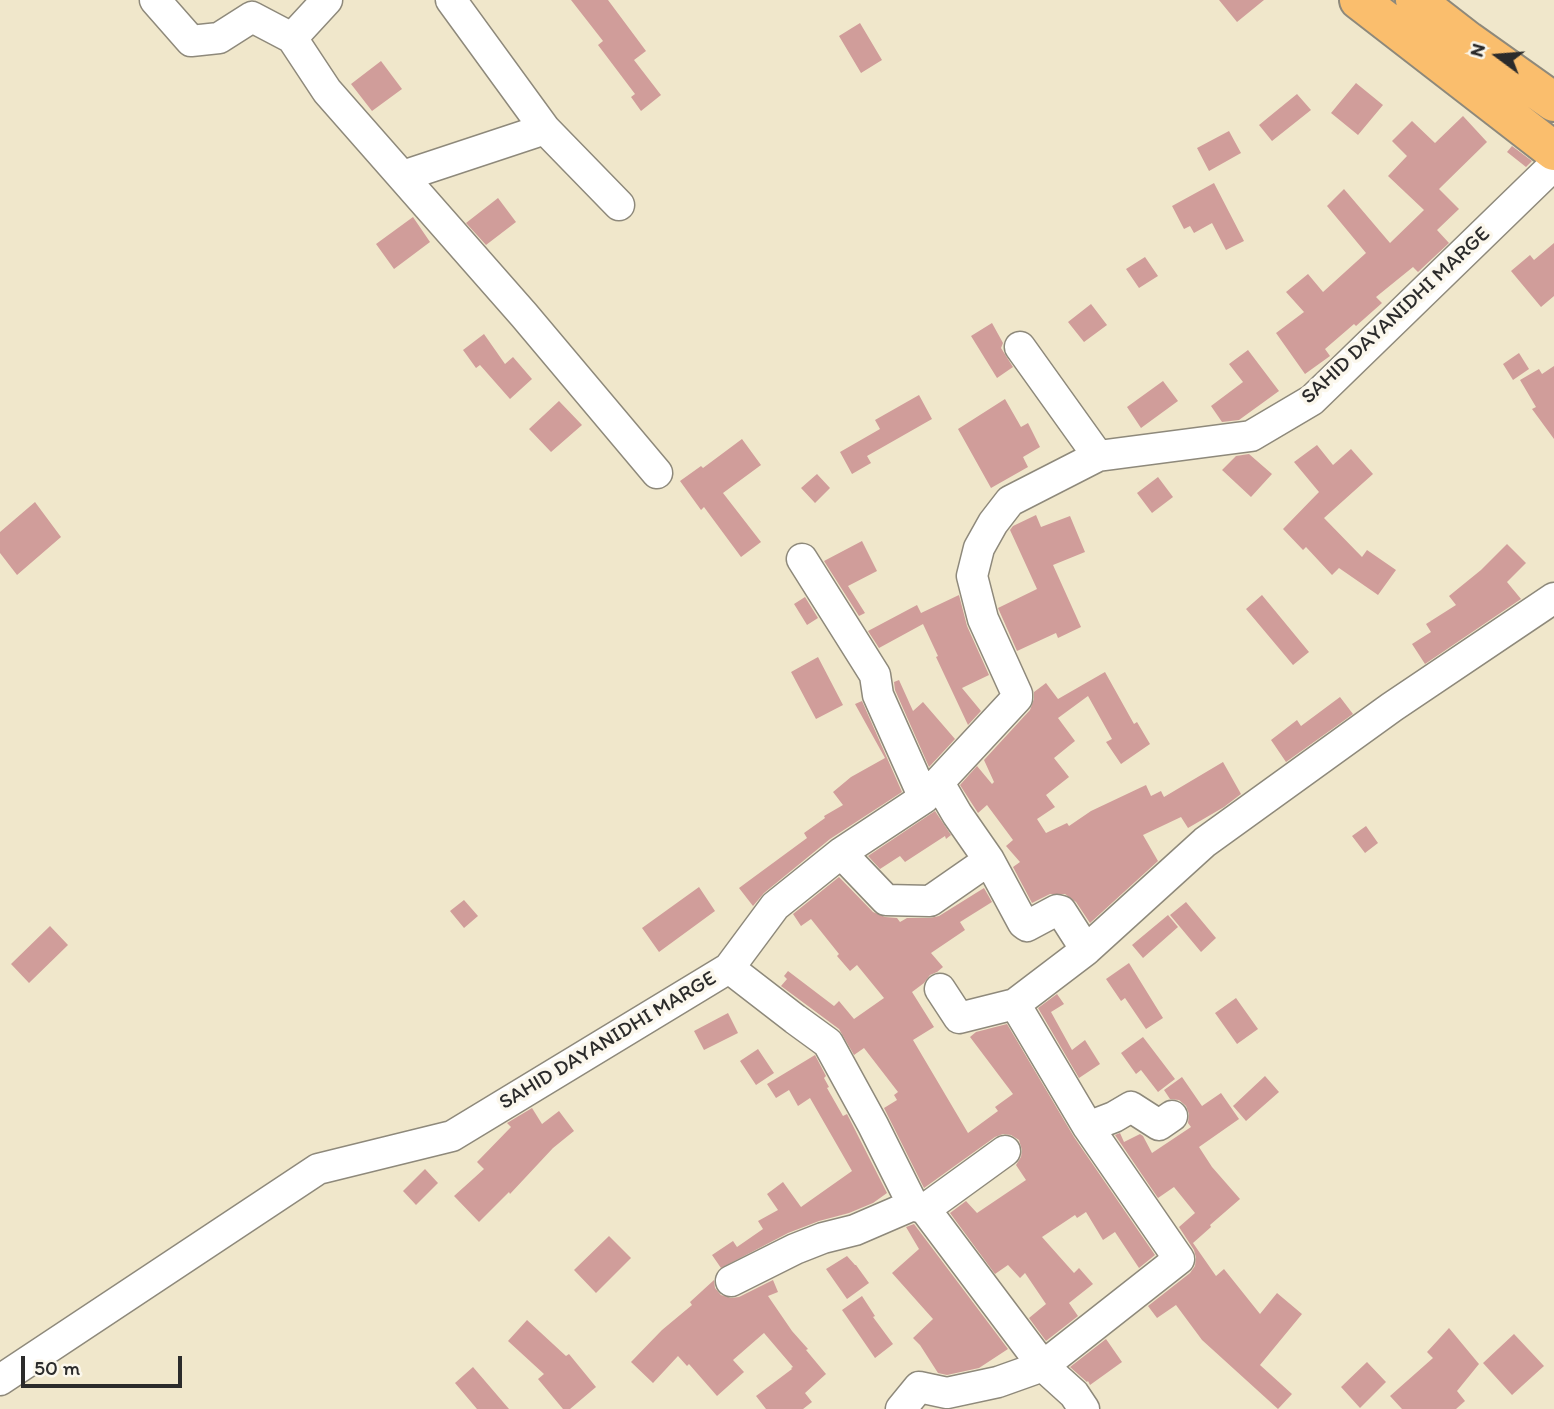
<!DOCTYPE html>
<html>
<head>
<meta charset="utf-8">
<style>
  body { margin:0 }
  #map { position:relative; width:1554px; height:1409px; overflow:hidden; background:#f0e7cb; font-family:Itim,sans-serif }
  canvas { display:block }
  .north { position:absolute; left:1463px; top:21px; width:70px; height:70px; -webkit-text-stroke:5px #fbf7ec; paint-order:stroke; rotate:286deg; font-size:19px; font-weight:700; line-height:28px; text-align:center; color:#2b2b2b }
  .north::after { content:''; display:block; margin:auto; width:24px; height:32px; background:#2b2b2b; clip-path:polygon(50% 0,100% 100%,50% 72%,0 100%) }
  .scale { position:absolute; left:21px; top:1356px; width:161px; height:32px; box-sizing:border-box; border:4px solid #2b2b2b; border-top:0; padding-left:9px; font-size:21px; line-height:24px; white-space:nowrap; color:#2b2b2b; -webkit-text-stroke:5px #fbf7ec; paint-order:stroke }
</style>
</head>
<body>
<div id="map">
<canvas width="1554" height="1409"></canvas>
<div class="north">N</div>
<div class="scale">50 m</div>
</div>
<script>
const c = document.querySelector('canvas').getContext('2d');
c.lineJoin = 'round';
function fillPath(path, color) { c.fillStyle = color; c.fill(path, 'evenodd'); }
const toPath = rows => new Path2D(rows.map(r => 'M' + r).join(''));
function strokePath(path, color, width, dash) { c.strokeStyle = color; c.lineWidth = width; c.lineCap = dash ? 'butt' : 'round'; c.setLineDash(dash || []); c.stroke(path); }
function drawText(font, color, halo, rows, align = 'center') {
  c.font = font + ' Itim,sans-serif'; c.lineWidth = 7; c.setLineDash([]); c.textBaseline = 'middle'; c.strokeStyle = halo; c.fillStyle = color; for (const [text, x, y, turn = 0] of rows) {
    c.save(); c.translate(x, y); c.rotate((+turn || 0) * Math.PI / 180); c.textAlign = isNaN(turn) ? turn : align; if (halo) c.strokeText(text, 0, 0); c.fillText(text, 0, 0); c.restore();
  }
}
const building = toPath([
  [571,0,608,0,646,51,634,60,661,95,641,111,631,97,635,94,598,45,603,41],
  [1219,0,1264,0,1237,22],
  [860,23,882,60,861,73,839,36],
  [381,61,402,89,372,111,351,84],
  [1356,83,1383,105,1358,135,1331,113],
  [1297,94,1311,110,1272,141,1259,125],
  [1463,116,1487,142,1439,189,1459,209,1437,230,1449,243,1418,272,1413,267,1376,297,1382,303,1356,326,1354,324,1325,349,1330,356,1305,374,1276,333,1304,312,1286,292,1308,274,1323,292,1366,253,1327,206,1344,189,1390,243,1424,210,1388,176,1407,156,1392,141,1412,121,1435,143],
  [1229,131,1241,153,1209,171,1197,148],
  [1512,146,1532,161,1526,167,1507,152],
  [1214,183,1244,241,1226,250,1212,223,1194,233,1190,226,1184,229,1172,206],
  [498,198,516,222,486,245,466,223],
  [413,217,430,242,394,269,376,244],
  [1554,243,1554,296,1541,307,1511,271,1530,255,1534,260],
  [1145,257,1158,276,1139,288,1126,269],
  [1091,304,1107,325,1084,342,1068,322],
  [992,323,1003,343,1001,348,1013,367,997,378,971,336],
  [484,334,505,364,513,357,532,379,510,399,480,365,476,368,463,350],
  [1248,350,1279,391,1239,420,1222,422,1211,406,1243,382,1229,364],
  [1519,353,1529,369,1513,380,1503,364],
  [1554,366,1554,439,1532,409,1536,407,1520,380,1539,369,1542,374],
  [1163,381,1178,401,1141,428,1127,407],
  [919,395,932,419,867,456,871,463,852,474,840,452,880,429,875,420],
  [1005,399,1021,427,1028,423,1040,447,1023,457,1028,467,991,488,958,429],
  [559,401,582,425,551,452,529,429],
  [742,439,761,465,723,493,761,542,741,557,704,507,701,510,680,481,701,466,703,468],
  [1317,445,1333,465,1351,449,1373,474,1324,518,1362,557,1367,550,1396,570,1378,595,1339,568,1332,575,1306,547,1303,550,1283,529,1319,492,1294,462],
  [1249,454,1272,474,1251,497,1222,470,1236,456],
  [817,474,830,488,815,503,801,488],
  [1158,477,1173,497,1152,513,1137,493],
  [35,502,61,537,17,575,0,553,0,532],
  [1036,515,1041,527,1070,516,1085,552,1053,565,1081,627,1058,638,1056,633,1017,651,998,608,1037,589,1010,530,1013,526],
  [862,541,877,571,848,586,865,613,859,616,824,561],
  [1507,544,1526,563,1507,582,1521,599,1425,664,1412,644,1431,632,1426,624,1456,605,1449,596,1481,570],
  [959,595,967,626,989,675,962,688,981,711,968,725,936,657,938,656,923,624,879,648,868,631,917,605,921,613],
  [1262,595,1309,652,1293,665,1246,609],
  [805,597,818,618,807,625,794,604],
  [818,657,843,705,816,719,791,672],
  [1105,672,1134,724,1137,722,1150,744,1121,764,1106,742,1112,739,1088,696,1058,718,1075,741,1054,758,1069,777,1046,795,1055,807,1037,819,1046,833,1067,823,1069,826,1091,811,1146,785,1151,796,1161,791,1164,797,1223,762,1241,794,1224,807,1188,828,1181,817,1143,835,1158,861,1090,923,1076,902,1065,894,1050,894,1032,903,1013,867,1020,862,1006,846,1013,840,987,805,978,813,960,785,977,766,992,784,994,782,984,760,1030,710,1034,699,1034,692,1046,683,1058,699],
  [899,680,913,711,923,702,955,739,929,767,895,690,894,682],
  [1340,697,1353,714,1286,762,1271,740,1297,720,1301,726],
  [862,701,902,792,830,839,764,893,753,906,739,888,807,838,804,833,825,818,824,816,843,805,833,792,851,777,885,758,855,704],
  [935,811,951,835,946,839,945,836,905,862,900,856,880,869,868,856],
  [1366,826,1378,843,1365,853,1352,836],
  [839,877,873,912,885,917,897,918,900,922,907,918,930,918,939,916,984,888,992,902,960,922,965,930,931,953,943,967,937,972,930,975,924,983,912,992,934,1027,913,1040,968,1133,998,1111,995,1107,1013,1094,970,1037,976,1032,1007,1024,1074,1137,1155,1255,1139,1268,1115,1232,1103,1240,1086,1212,1077,1218,1075,1215,1042,1237,1074,1273,1079,1268,1093,1284,1069,1303,1078,1316,1046,1341,1029,1318,1046,1304,1025,1273,1020,1278,1008,1265,995,1274,950,1213,966,1201,977,1213,1026,1180,1016,1165,1021,1157,1022,1150,1019,1140,1011,1135,1003,1134,995,1137,924,1188,884,1108,897,1100,894,1095,898,1092,864,1048,854,1055,839,1029,781,986,787,979,784,976,788,971,834,1006,839,1001,854,1019,884,998,857,965,850,971,837,956,839,954,811,919,801,926,793,914],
  [699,887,715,911,659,952,642,928],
  [464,900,478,916,464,928,450,911],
  [1186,902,1216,938,1201,952,1170,915],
  [1168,915,1178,927,1143,958,1132,945],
  [50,926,68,945,29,983,11,964],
  [1129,963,1163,1018,1146,1029,1125,998,1121,1001,1106,979],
  [1057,994,1064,1004,1051,1012,1072,1050,1085,1040,1100,1064,1079,1078,1038,1008],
  [1236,998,1258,1029,1237,1044,1215,1013],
  [728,1013,738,1033,704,1050,694,1031],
  [1143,1037,1175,1079,1158,1092,1141,1070,1136,1074,1121,1053],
  [758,1049,774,1073,756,1085,740,1061],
  [815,1055,826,1076,824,1078,829,1087,827,1088,843,1116,847,1114,887,1193,873,1203,849,1213,819,1221,788,1233,721,1268,712,1255,733,1241,737,1247,763,1229,758,1221,778,1210,767,1194,783,1182,801,1207,852,1171,810,1098,798,1106,789,1090,776,1098,767,1084],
  [1265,1076,1279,1092,1246,1121,1233,1106],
  [1182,1077,1202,1106,1221,1093,1239,1119,1199,1147,1212,1167,1240,1199,1210,1225,1211,1227,1193,1243,1216,1276,1224,1269,1260,1314,1277,1293,1302,1314,1260,1365,1292,1394,1278,1409,1202,1340,1176,1305,1157,1318,1148,1306,1190,1273,1195,1266,1196,1258,1194,1250,1179,1227,1195,1213,1174,1187,1158,1198,1115,1135,1120,1133,1124,1142,1140,1134,1143,1136,1152,1153,1191,1127,1188,1123,1189,1114,1186,1106,1179,1100,1170,1099,1164,1090],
  [532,1108,542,1124,559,1111,574,1131,553,1148,510,1194,509,1192,479,1222,454,1196,484,1169,477,1162,511,1127,507,1123],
  [425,1169,438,1183,416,1205,403,1191],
  [914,1224,1008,1349,979,1368,947,1375,938,1373,920,1345,913,1338,933,1319,892,1273,919,1249,906,1227],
  [609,1236,631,1258,596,1293,574,1270],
  [847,1256,855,1265,856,1265,869,1283,847,1299,826,1269],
  [714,1280,715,1288,721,1295,731,1298,739,1297,773,1280,778,1292,768,1296,792,1331,808,1349,806,1350,826,1374,805,1393,812,1402,803,1409,766,1409,756,1396,792,1369,791,1368,793,1367,764,1333,733,1360,744,1372,717,1396,689,1364,687,1366,678,1356,653,1383,631,1362,662,1330,692,1305,690,1302],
  [862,1296,875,1316,873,1317,893,1344,875,1358,842,1310],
  [527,1320,566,1356,569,1354,596,1387,570,1409,563,1409,538,1379,544,1374,508,1341],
  [1449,1328,1479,1364,1457,1391,1465,1401,1456,1409,1402,1409,1390,1396,1433,1358,1427,1352],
  [1514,1334,1544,1366,1512,1395,1483,1363],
  [1106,1339,1122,1362,1090,1385,1088,1381,1087,1382,1070,1367],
  [1367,1362,1386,1382,1360,1408,1341,1387],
  [473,1367,509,1409,477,1409,455,1383]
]);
const minor = toPath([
  [155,0,191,41,219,38,252,17,292,38,327,91,524,315,657,473],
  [451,0,545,129],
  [292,38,327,0],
  [403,176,545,129,619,205],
  [1020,347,1098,456],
  [802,559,875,675,878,695,924,798],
  [939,783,957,814,989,860],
  [841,853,886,900,930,901,989,860,1023,923,1027,926,1057,910,1061,911,1086,950],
  [729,968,795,1019,828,1043,873,1125,913,1205,925,1209,1043,1366,1179,1259,1088,1127,1015,1004,1086,950,1205,842,1392,707,1554,598],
  [940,989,959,1018,1015,1004],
  [1088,1127,1114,1117,1131,1107,1159,1125,1172,1116],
  [925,1209,1005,1151],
  [731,1281,795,1249,823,1238,855,1230,913,1205],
  [0,1380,318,1169,452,1136,729,968,775,906,841,853,924,798,1017,698,1017,694,983,619,972,576,979,548,993,523,1010,501,1098,456,1251,436,1312,400,1554,165],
  [901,1409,919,1387,947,1393,998,1382,1043,1366,1074,1394,1084,1409]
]);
const highway = toPath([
  [1359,0,1554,151],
  [1415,0,1468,41,1554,102]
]);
const streetNames = [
  ["SAHID DAYANIDHI MARGE",1396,316,-43],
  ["SAHID DAYANIDHI MARGE",608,1041,-31]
];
fillPath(building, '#d09d9a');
strokePath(minor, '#8e897b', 33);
strokePath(highway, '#8e897b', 42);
strokePath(minor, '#fff', 30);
strokePath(highway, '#fabe6d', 38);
drawText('21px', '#2b2b2b', '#fbf7ec', streetNames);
</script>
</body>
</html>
